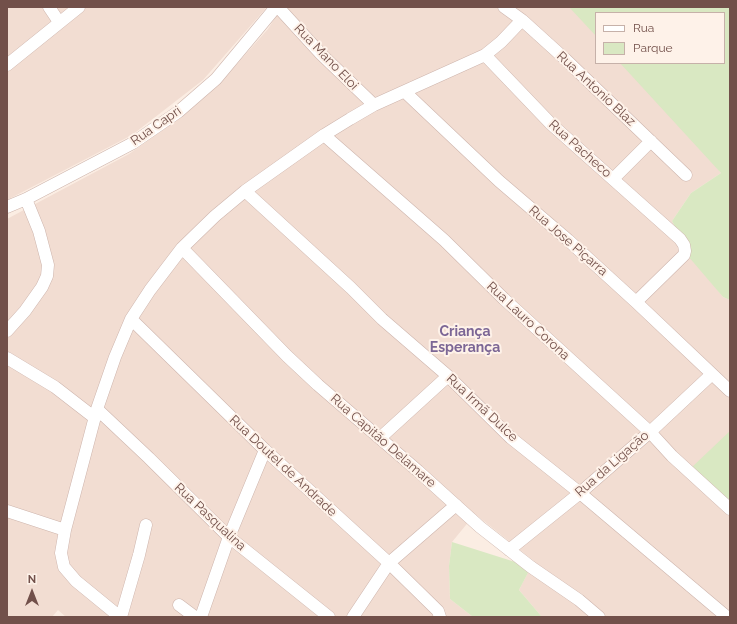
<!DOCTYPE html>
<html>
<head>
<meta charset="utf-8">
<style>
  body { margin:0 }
  #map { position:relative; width:737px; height:624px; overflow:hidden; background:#fbede3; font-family:Raleway,sans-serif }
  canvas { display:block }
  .frame { position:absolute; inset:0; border:8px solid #72504a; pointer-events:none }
  .legend { position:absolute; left:595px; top:12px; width:130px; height:52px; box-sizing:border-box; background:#fef2e9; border:1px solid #c6b1a9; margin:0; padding:5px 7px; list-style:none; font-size:12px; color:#72504a }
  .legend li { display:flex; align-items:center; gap:8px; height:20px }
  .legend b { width:20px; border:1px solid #c6b1a9 }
  .north { position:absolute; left:12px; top:572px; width:40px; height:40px; -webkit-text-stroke:3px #fef2e9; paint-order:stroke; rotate:0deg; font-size:11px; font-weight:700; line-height:16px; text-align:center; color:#72504a }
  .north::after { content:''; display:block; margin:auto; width:14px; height:18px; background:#72504a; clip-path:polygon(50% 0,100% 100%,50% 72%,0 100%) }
</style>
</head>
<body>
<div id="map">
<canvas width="737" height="624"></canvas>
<div class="frame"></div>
<ul class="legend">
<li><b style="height:5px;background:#fff"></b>Rua</li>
<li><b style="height:11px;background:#d9e8c2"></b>Parque</li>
</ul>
<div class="north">N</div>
</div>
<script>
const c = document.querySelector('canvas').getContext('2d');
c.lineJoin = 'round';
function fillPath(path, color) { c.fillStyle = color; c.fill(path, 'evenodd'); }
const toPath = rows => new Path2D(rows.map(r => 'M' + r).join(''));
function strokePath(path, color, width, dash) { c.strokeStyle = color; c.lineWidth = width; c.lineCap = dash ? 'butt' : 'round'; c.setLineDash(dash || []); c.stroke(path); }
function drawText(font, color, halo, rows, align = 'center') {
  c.font = font + ' Raleway,sans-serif'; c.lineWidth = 4; c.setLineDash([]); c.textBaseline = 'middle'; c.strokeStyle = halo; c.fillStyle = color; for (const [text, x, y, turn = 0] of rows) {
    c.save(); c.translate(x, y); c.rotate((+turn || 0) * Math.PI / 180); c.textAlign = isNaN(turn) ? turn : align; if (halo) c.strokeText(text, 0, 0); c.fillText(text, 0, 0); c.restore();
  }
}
const residential = toPath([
  [7,7,267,7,203,80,132,135,7,200],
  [282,7,597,7,596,63,647,63,721,173,691,193,672,221,684,246,723,297,730,300,730,617,542,617,519,590,534,561,475,514,452,542,449,566,450,599,473,617,66,617,58,610,52,617,7,617,7,219,129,154,177,120,228,74,268,29]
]);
const green = toPath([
  [569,7,730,7,730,300,723,297,688,256,684,245,672,221,691,193,721,173,620,63,724,63,724,13,596,13,596,36],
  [730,431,730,504,691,468],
  [452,542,531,567,519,590,542,617,473,617,450,599,449,566]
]);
const minor = toPath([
  [49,7,59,22],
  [278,7,321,54,374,105],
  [504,7,522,20,564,58,686,175],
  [485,55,551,124,680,239,684,245,685,251,684,255,636,302],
  [7,65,79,7],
  [405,92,499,181,568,240,636,302,730,391],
  [324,135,444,240,504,299,650,432,672,456,730,509],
  [613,179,651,141],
  [245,191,351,288,382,319,448,376,511,438,580,493,727,617],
  [7,207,26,199,133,143,178,112,216,79,276,7],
  [182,248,287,356,318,385,418,471,480,527,531,567,579,600,599,617],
  [131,319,265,450,389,563,438,611,440,617],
  [7,331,25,311,42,287,47,276,48,265,39,231,26,199],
  [7,358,55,387,95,418],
  [97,409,149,458,229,537,329,617],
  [380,438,448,376],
  [7,511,65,530],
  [509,550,580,493,650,432,712,374],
  [179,605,195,617],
  [120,617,76,581,64,567,61,553,65,530,97,409,115,357,131,319,150,290,182,248,215,216,245,191,324,135,350,119,374,105,485,55,501,42,522,20],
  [121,617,139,555,146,525],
  [201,617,229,537,265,450],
  [353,617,389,563,456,505]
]);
const streetNames = [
  ["Rua Mano Eloi",326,57,46],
  ["Rua Antonio Blaz",596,89,43],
  ["Rua Capri",156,126,-35],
  ["Rua Pacheco",580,149,42],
  ["Rua Jose Piçarra",568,241,41],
  ["Rua Lauro Corona",528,321,43],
  ["Rua Irmã Dulce",482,408,43],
  ["Rua Capitão Delamare",383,441,41],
  ["Rua da Ligação",612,464,-41],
  ["Rua Doutel de Andrade",283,466,43],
  ["Rua Pasqualina",210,517,43]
];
const neighbourhoodNames = [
  ["Criança",465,332],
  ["Esperança",465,348]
];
fillPath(residential, '#f2ddd2');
fillPath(green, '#d9e8c2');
strokePath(minor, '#ceb5ad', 13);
strokePath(minor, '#fff', 12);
drawText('13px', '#72504a', '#fef2e9', streetNames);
drawText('bold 14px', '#7c6695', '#fef2e9', neighbourhoodNames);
</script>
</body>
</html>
